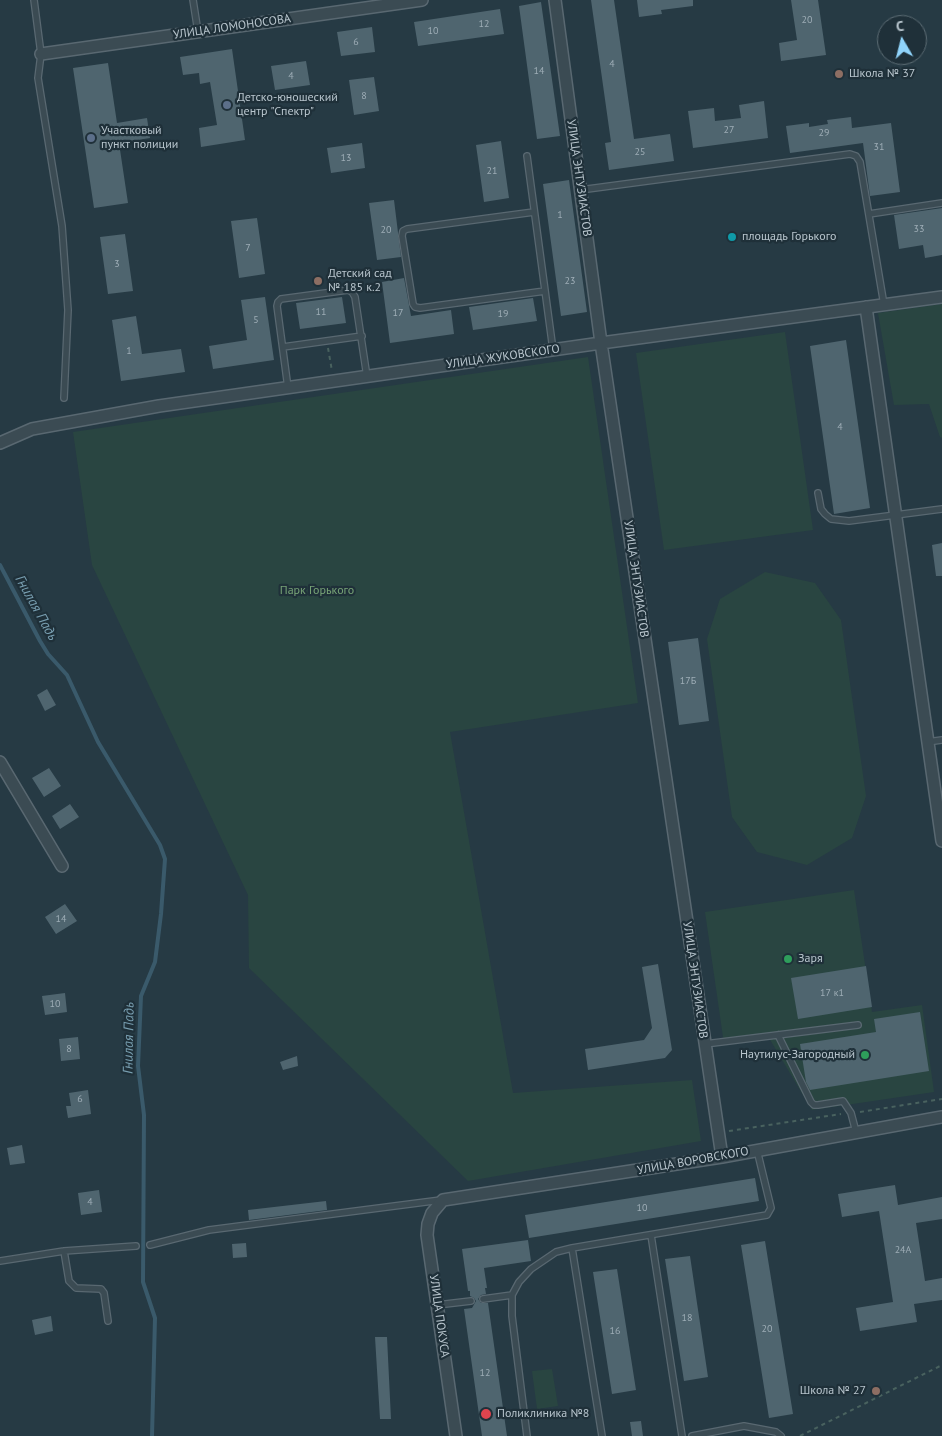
<!DOCTYPE html>
<html>
<head>
<meta charset="utf-8">
<style>
  body { margin:0 }
  #map { position:relative; width:942px; height:1436px; overflow:hidden; background:#263a44; font-family:"PT Sans",sans-serif }
  canvas { display:block }
  .north { position:absolute; left:877px; top:15px; width:50px; height:50px; box-sizing:border-box; background:#1f3039; border:1px solid #5c6c74; border-radius:50%; rotate:352deg; font-size:14px; font-weight:700; line-height:20px; text-align:center; color:#b8c5cd }
  .north::after { content:''; display:block; margin:auto; width:18px; height:22px; background:#90d4fb; clip-path:polygon(50% 0,100% 100%,50% 72%,0 100%) }
</style>
</head>
<body>
<div id="map">
<canvas width="942" height="1436"></canvas>
<div class="north">С</div>
</div>
<script>
const c = document.querySelector('canvas').getContext('2d');
c.lineJoin = 'round';
function fillPath(path, color) { c.fillStyle = color; c.fill(path, 'evenodd'); }
const toPath = rows => new Path2D(rows.map(r => 'M' + r).join(''));
function strokePath(path, color, width, dash) { c.strokeStyle = color; c.lineWidth = width; c.lineCap = dash ? 'butt' : 'round'; c.setLineDash(dash || []); c.stroke(path); }
function drawText(font, color, halo, rows, align = 'center') {
  c.font = font + ' "PT Sans",sans-serif'; c.lineWidth = 4.5; c.setLineDash([]); c.textBaseline = 'middle'; c.strokeStyle = halo; c.fillStyle = color; for (const [text, x, y, turn = 0] of rows) {
    c.save(); c.translate(x, y); c.rotate((+turn || 0) * Math.PI / 180); c.textAlign = isNaN(turn) ? turn : align; if (halo) c.strokeText(text, 0, 0); c.fillText(text, 0, 0); c.restore();
  }
}
const green = toPath([
  [942,304,942,438,940,437,929,404,894,405,878,313],
  [785,332,813,530,664,550,636,353],
  [588,357,638,703,450,732,513,1093,692,1080,701,1141,468,1181,249,968,248,895,92,565,73,432],
  [765,572,815,583,841,620,866,796,852,838,807,865,757,852,732,817,707,639,720,599],
  [854,890,872,1012,922,1005,934,1092,812,1110,769,1038,724,1044,705,912],
  [552,1369,558,1406,537,1409,532,1371]
]);
const stream = toPath([
  [0,565,40,641,48,654,67,675,98,742,160,845,165,859,161,914,155,962,141,996,138,1066,144,1115,143,1282,155,1318,152,1436]
]);
const building = toPath([
  [591,0,614,0,634,139,670,134,674,161,609,170,605,143,611,142],
  [637,0,693,0,693,6,661,10,662,14,639,17],
  [791,0,818,0,826,55,781,61,779,43,797,40],
  [541,2,560,136,537,139,519,6],
  [500,9,504,34,418,46,414,22],
  [372,27,375,52,341,56,337,32],
  [232,49,245,140,201,147,199,128,217,125,210,82,200,84,199,73,183,75,180,57],
  [306,61,310,85,275,90,271,66],
  [108,63,117,123,147,118,150,138,119,143,128,203,94,208,73,68],
  [374,77,379,111,354,115,349,80],
  [764,101,768,138,693,148,688,111,714,108,715,121,741,118,739,105],
  [851,117,852,128,891,123,900,192,870,196,863,143,790,153,786,126,809,123,809,127,828,124,827,120],
  [501,141,509,198,484,202,476,145],
  [362,143,365,168,331,173,327,148],
  [569,180,587,312,561,316,543,184],
  [394,200,401,257,377,260,369,203],
  [942,208,942,255,925,258,923,245,899,249,894,215],
  [257,218,265,274,239,278,231,221],
  [125,234,133,291,108,294,100,237],
  [404,278,411,316,451,310,454,334,390,343,382,282],
  [265,297,274,360,213,369,209,346,247,340,241,300],
  [342,297,346,323,300,329,296,303],
  [533,298,537,321,473,330,469,307],
  [136,316,142,354,181,349,185,372,121,381,112,320],
  [846,340,870,508,834,514,810,346],
  [942,543,942,576,936,576,932,545],
  [698,638,709,721,679,725,668,642],
  [47,689,56,705,45,711,37,695],
  [49,768,61,786,44,797,32,778],
  [70,804,79,817,60,829,52,816],
  [65,904,77,921,56,934,45,917],
  [658,964,672,1050,665,1058,588,1070,585,1049,644,1040,652,1028,642,967],
  [866,966,872,1007,798,1019,791,978],
  [65,993,67,1012,45,1015,42,996],
  [920,1012,929,1071,810,1090,806,1082,800,1044,876,1032,874,1019],
  [78,1037,80,1059,61,1061,59,1039],
  [297,1056,298,1066,283,1070,280,1062],
  [88,1090,91,1114,68,1118,66,1106,71,1106,69,1093],
  [22,1145,25,1163,10,1165,7,1148],
  [755,1178,759,1201,529,1238,525,1215],
  [895,1185,898,1205,942,1197,942,1219,916,1223,925,1281,942,1278,942,1300,914,1304,917,1322,860,1331,856,1308,893,1302,879,1211,842,1217,838,1194],
  [99,1190,102,1212,81,1215,78,1193],
  [326,1201,327,1210,249,1220,248,1210],
  [528,1240,531,1261,484,1268,487,1288,485,1288,486,1294,481,1295,478,1299,481,1303,488,1303,507,1436,482,1436,464,1309,472,1308,476,1301,474,1298,470,1296,470,1291,468,1291,462,1249],
  [765,1241,793,1414,769,1418,741,1245],
  [246,1243,247,1257,233,1258,232,1244],
  [690,1256,708,1377,684,1381,665,1259],
  [617,1269,636,1390,612,1394,593,1272],
  [51,1316,53,1331,35,1335,32,1320],
  [375,1337,387,1337,391,1419,380,1419],
  [641,1421,643,1436,632,1436,630,1422]
]);
const path = toPath([
  [328,348,332,371],
  [860,1112,942,1099],
  [729,1131,841,1114],
  [800,1436,942,1365]
]);
const lane = toPath([
  [34,0,41,54,38,78,62,226,68,310,64,398],
  [193,0,198,32],
  [527,156,553,350],
  [580,190,850,154,856,156,860,162,884,305],
  [534,212,407,229,403,231,402,236,413,304,415,307,420,308,545,291],
  [869,214,942,203],
  [283,347,362,336],
  [288,388,277,306,278,302,281,299,348,290,352,292,355,297,367,377],
  [818,493,821,509,825,514,831,519,849,521,942,509],
  [927,742,942,740],
  [778,1035,811,1102,814,1105,818,1105,843,1101,851,1113,856,1132],
  [705,1044,858,1025],
  [651,1235,682,1436],
  [150,1245,209,1230,441,1200],
  [572,1248,602,1436],
  [64,1251,69,1281,76,1288,101,1289,104,1293,108,1321],
  [0,1261,64,1251,136,1246],
  [483,1299,512,1295],
  [437,1305,471,1301],
  [527,1436,512,1316,512,1295,519,1282,531,1269,556,1252,572,1248,767,1215,771,1208,757,1150],
  [692,1436,744,1426,776,1432,781,1436]
]);
const street = toPath([
  [555,0,601,343,722,1157],
  [41,54,422,0],
  [866,307,942,841],
  [0,443,32,429,159,406,601,343,942,297],
  [0,762,62,866],
  [456,1436,427,1235,428,1224,432,1213,443,1200,722,1157,942,1117]
]);
const markers = [
  [839,74,5,"#8d6e63"],
  [227,105,5,"#5c6f8a"],
  [91,138,5,"#5c6f8a"],
  [732,237,5,"#0f9aa8"],
  [318,281,5,"#8d6e63"],
  [788,959,5,"#2e9e5b"],
  [865,1055,5,"#2e9e5b"],
  [876,1391,5,"#8d6e63"],
  [486,1414,6,"#e0444e"]
];
const numberNames = [
  ["20",807,20],
  ["12",484,24],
  ["10",433,31],
  ["6",356,42],
  ["4",612,64],
  ["14",539,71],
  ["4",291,76],
  ["8",364,96],
  ["27",729,130],
  ["29",824,133],
  ["31",879,147],
  ["25",640,152],
  ["13",346,158],
  ["21",492,171],
  ["1",560,215],
  ["33",919,229],
  ["20",386,230],
  ["7",248,248],
  ["3",117,264],
  ["23",570,281],
  ["11",321,312],
  ["17",398,313],
  ["19",503,314],
  ["5",256,320],
  ["1",129,351],
  ["4",840,427],
  ["17Б",688,681],
  ["14",61,919],
  ["17 к1",832,993],
  ["10",55,1004],
  ["8",69,1049],
  ["6",80,1099],
  ["4",90,1202],
  ["10",642,1208],
  ["24А",903,1250],
  ["18",687,1318],
  ["20",767,1329],
  ["16",615,1331],
  ["12",485,1373]
];
const streetNames = [
  ["УЛИЦА ЛОМОНОСОВА",232,27,-8],
  ["УЛИЦА ЭНТУЗИАСТОВ",579,178,82],
  ["УЛИЦА ЖУКОВСКОГО",503,357,-8],
  ["УЛИЦА ЭНТУЗИАСТОВ",636,579,82],
  ["УЛИЦА ЭНТУЗИАСТОВ",695,980,82],
  ["УЛИЦА ВОРОВСКОГО",693,1161,-10],
  ["УЛИЦА ПОКУСА",439,1316,82]
];
const poiNames = [
  ["Школа № 37",849,74],
  ["Детско-юношеский",237,98],
  ["центр \"Спектр\"",237,112],
  ["Участковый",101,131],
  ["пункт полиции",101,145],
  ["площадь Горького",742,237],
  ["Детский сад",328,274],
  ["№ 185 к.2",328,288],
  ["Заря",798,959],
  ["Наутилус-Загородный",855,1055,"right"],
  ["Школа № 27",866,1391,"right"],
  ["Поликлиника №8",497,1414]
];
const parkNames = [
  ["Парк Горького",317,591]
];
const waterNames = [
  ["Гнилая Падь",36,608,61],
  ["Гнилая Падь",129,1038,-89]
];
fillPath(green, '#294541');
strokePath(stream, '#3a5a6b', 4);
fillPath(building, '#4f656f');
strokePath(lane, '#596871', 8);
strokePath(street, '#596871', 14);
strokePath(path, '#49625f', 2, [4, 4]);
strokePath(lane, '#3b4b53', 5.5);
strokePath(street, '#3b4b53', 11);
for (const [x, y, r, color] of markers) { const dot = new Path2D(); dot.arc(x, y, r, 0, 2 * Math.PI); c.fillStyle = color; c.fill(dot); strokePath(dot, '#1f3039', 2); }
drawText('10px', '#9eadb6', null, numberNames);
drawText('12px', '#b8c5cd', '#1f3039', streetNames);
drawText('12px', '#b8c5cd', '#1f3039', poiNames, 'left');
drawText('12px', '#77a376', '#1f3039', parkNames);
drawText('italic 14px', '#789eb0', '#1f3039', waterNames);
</script>
</body>
</html>
